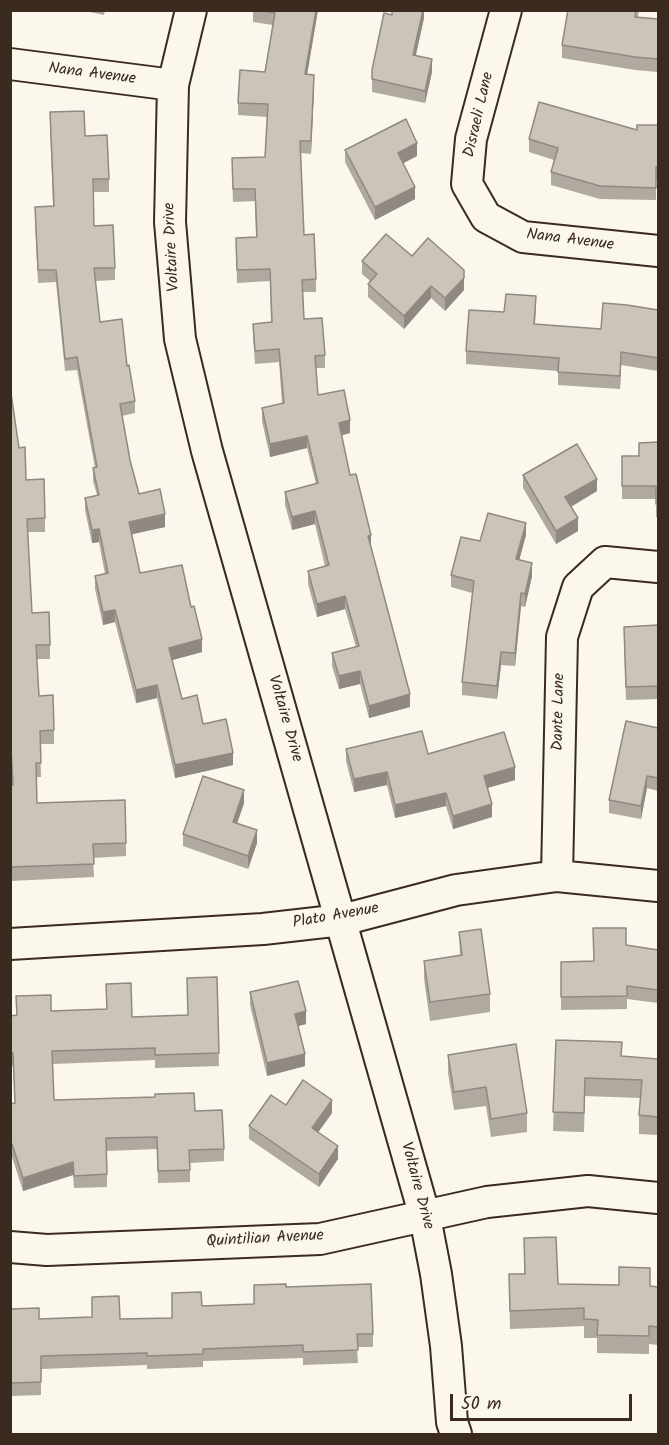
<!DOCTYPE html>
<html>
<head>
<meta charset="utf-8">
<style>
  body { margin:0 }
  #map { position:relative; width:669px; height:1445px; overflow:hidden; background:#fbf7ec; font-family:Kalam,sans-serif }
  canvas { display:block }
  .frame { position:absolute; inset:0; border:12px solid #3b2a1e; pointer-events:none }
  .scale { position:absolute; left:450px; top:1394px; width:182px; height:27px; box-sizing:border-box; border:3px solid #3b2a1e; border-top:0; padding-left:8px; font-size:18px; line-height:21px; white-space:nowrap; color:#3b2a1e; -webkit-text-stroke:4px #fbf7ec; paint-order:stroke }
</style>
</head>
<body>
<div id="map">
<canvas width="669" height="1445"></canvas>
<div class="frame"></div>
<div class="scale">50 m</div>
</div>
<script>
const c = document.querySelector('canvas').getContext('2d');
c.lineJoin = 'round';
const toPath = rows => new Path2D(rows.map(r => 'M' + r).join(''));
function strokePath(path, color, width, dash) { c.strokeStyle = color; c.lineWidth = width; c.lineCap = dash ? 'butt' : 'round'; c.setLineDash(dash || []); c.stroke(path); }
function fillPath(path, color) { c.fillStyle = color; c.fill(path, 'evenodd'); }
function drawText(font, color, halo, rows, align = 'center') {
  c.font = font + ' Kalam,sans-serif'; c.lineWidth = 5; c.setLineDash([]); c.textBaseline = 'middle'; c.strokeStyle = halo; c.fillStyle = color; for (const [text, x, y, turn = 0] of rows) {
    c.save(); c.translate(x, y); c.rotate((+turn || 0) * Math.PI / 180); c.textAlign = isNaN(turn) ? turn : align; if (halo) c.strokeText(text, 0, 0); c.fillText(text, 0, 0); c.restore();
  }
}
const minor = toPath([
  [191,10,173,85,170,222,180,339,207,451,425,1217,436,1274,446,1346,452,1422,456,1434],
  [506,10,471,139,467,184,486,217,523,237,658,251],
  [10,64,173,85],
  [557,876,562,637,578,587,605,562,658,567],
  [10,944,263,929,342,920,456,890,557,876,658,886],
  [10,1247,47,1250,320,1239,487,1202,588,1191,658,1198]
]);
const wall = toPath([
  [81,10,105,10,104,15],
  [253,10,318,10,307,74,314,87,311,154,301,153,304,235,316,279,316,292,303,292,304,319,325,355,325,368,316,368,318,395,350,433,342,435,350,475,371,548,410,707,369,718,360,684,339,689,332,666,332,653,356,647,345,609,317,617,308,584,308,571,325,566,315,524,292,530,285,505,285,492,316,484,307,448,270,457,262,421,262,408,282,403,279,362,255,364,253,336,253,324,271,322,270,281,237,283,236,238,256,237,255,201,233,202,232,171,265,157,267,117,238,115,238,103,265,72,273,25,253,22],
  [392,10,424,10,424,18,416,55,432,72,425,103,372,92,372,70,392,15],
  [568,10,639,10,638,17,658,19,658,72,635,70,562,58,562,45],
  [50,125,85,136,109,179,109,192,93,192,94,226,115,268,115,280,95,281,100,322,127,366,135,401,135,413,122,416,130,460,139,494,165,527,132,534,140,573,191,607,202,652,172,660,182,699,203,724,233,765,175,778,157,698,136,703,115,622,103,625,95,589,95,576,105,574,99,542,92,543,85,510,85,498,97,495,93,481,93,468,95,468,77,370,65,371,56,282,38,283,35,220,53,206],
  [658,125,658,179,656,179,656,200,600,199,551,185,551,172,554,160,529,152,529,139,637,130],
  [345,150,417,156,403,163,415,199,375,220,345,162],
  [412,256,464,290,445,311,431,298,404,329,368,297,368,284,370,281,362,274,362,261],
  [536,309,535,324,601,329,658,310,658,371,621,365,620,389,558,385,558,371,466,364,466,351,504,312],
  [10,386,19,448,26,480,45,518,45,532,28,532,32,613,50,645,50,659,37,659,39,696,54,730,54,744,40,744,41,777,36,777,37,803,126,843,126,856,93,858,94,877,10,881,10,785,12,785,11,745],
  [658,442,658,517,656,517,656,499,622,499,622,456,639,456],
  [523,475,597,491,571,507,578,531,556,544,523,488],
  [526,535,519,560,532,576,525,607,521,606,515,666,501,665,497,699,462,695,462,682,472,593,451,587,451,575,480,541],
  [658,625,658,699,626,700,624,639],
  [658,728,658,791,647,788,641,819,609,813,609,800],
  [346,749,428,754,515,780,487,788,492,817,453,829,446,806,395,818,387,785,354,792,346,761],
  [244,803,237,824,257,843,248,869,183,846,183,834],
  [459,932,490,994,490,1012,430,1021,424,979,424,961,460,956],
  [626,945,658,950,658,1003,627,999,627,1009,561,1010,561,962,594,961],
  [217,977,219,1066,155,1068,155,1060,53,1064,54,1100,195,1111,224,1149,224,1161,190,1163,190,1182,158,1183,157,1149,107,1151,107,1187,74,1188,73,1175,23,1191,12,1157,10,1158,15,1103,13,1066,10,1066,10,1016,51,1011,132,1017,187,1015],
  [250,992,306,1024,298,1026,305,1066,267,1076,250,1005],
  [556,1040,622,1056,658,1059,658,1135,639,1134,639,1115,640,1098,585,1096,584,1132,553,1131],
  [448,1055,527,1113,527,1132,491,1137,486,1106,454,1110,448,1073],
  [286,1105,332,1113,318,1132,338,1159,319,1187,249,1139,249,1126],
  [524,1238,558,1284,658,1287,658,1345,649,1344,649,1354,597,1353,597,1338,584,1338,584,1326,510,1329,509,1274,524,1274],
  [286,1287,373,1334,373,1347,357,1347,358,1363,303,1365,303,1358,203,1361,203,1367,147,1369,147,1365,41,1369,41,1395,10,1396,10,1309,39,1319,120,1319,172,1318,202,1306,254,1304]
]);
const shadedWall = toPath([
  [316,10,318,10,305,87,305,74],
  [423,10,424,10,424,18,413,67,413,55],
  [432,59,432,72,425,103,425,91],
  [314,75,314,87,311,154,311,141],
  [417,143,417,156,398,166,398,153],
  [415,187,415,199,375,220,375,207],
  [464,278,464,290,445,311,445,298],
  [431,286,431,298,404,329,404,316],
  [621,352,621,365,620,389,620,376],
  [350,420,350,433,339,436,339,423],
  [307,436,307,448,270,457,270,444],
  [597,479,597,491,565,510,565,497],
  [315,511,315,524,292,530,292,517],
  [165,514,165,527,129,535,129,522],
  [578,518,578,531,556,544,556,531],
  [526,523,526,535,516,572,516,559],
  [99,529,99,542,92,543,92,530],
  [371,535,371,548,368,536],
  [532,563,532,576,525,607,525,594],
  [521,593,521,606,515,666,515,653],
  [345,596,345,609,317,617,317,604],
  [115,610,115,622,103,625,103,612],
  [202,639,202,652,169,661,169,648],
  [501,652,501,665,497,699,497,686],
  [360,671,360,684,339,689,339,676],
  [157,685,157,698,136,703,136,690],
  [410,694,410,707,369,718,369,706],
  [233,753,233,765,175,778,175,765],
  [515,767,515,780,484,789,484,776],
  [387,772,387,785,354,792,354,779],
  [647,776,647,788,641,819,641,806],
  [244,790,244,803,233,835,233,822],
  [446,793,446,806,395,818,395,805],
  [492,804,492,817,453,829,453,816],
  [257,830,257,843,248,869,248,856],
  [306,1011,306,1024,295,1027,295,1014],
  [305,1054,305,1066,267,1076,267,1063],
  [332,1100,332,1113,312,1141,312,1128],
  [12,1144,12,1157,10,1158,10,1145],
  [338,1146,338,1159,319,1187,319,1174],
  [73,1162,73,1175,23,1191,23,1178]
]);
const building = toPath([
  [261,10,316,10,305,74,314,75,311,141,300,141,304,235,314,234,316,279,302,280,304,319,322,318,325,355,315,356,318,395,344,390,350,420,339,423,350,475,356,474,371,535,368,536,410,694,369,706,360,671,339,676,332,653,359,646,345,596,317,604,308,571,329,565,315,511,292,517,285,492,318,483,307,436,270,444,262,408,284,403,279,349,255,351,253,324,272,322,270,269,237,270,236,238,257,237,255,189,233,189,232,158,265,157,268,104,238,103,240,70,265,72,275,13,261,10],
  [392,10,423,10,413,55,432,59,425,91,372,79,372,70,384,13,392,15,392,10],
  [568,10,636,10,635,17,658,19,658,59,635,57,562,45,568,10],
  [539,102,637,130,637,125,658,125,658,167,656,167,656,188,600,186,551,172,558,148,529,139,539,102],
  [84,111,85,136,107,135,109,179,93,179,94,226,113,225,115,268,94,268,100,322,122,319,127,366,129,365,135,401,120,404,130,460,139,494,160,489,165,514,129,522,140,573,182,565,191,607,194,606,202,639,169,648,182,699,197,695,203,724,226,719,233,753,175,765,157,685,136,690,115,610,103,612,95,576,108,573,99,529,92,530,85,498,99,495,93,468,97,467,77,357,65,359,56,270,38,270,35,207,54,206,50,112,84,111],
  [406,119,417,143,398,153,415,187,375,207,345,150,406,119],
  [386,234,412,256,428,238,464,270,464,278,445,298,431,286,404,316,368,284,377,274,362,261,386,234],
  [506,294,536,296,534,324,601,329,603,303,627,305,658,310,658,358,621,352,620,376,558,372,559,358,466,351,469,310,504,312,506,294],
  [10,386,19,448,25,447,26,480,44,479,45,518,27,519,32,613,49,612,50,645,36,645,39,696,53,695,54,730,40,731,41,763,36,763,37,803,125,800,126,843,93,844,94,864,10,867,10,785,13,785,10,731,10,386],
  [658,442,658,504,656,504,656,486,622,486,622,456,639,456,639,443,658,442],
  [577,444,597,479,565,497,578,518,556,531,523,475,577,444],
  [488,513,526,523,516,559,532,563,525,594,521,593,515,653,501,652,497,686,462,682,474,581,451,575,461,537,480,541,488,513],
  [658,625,658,686,626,687,624,627,658,625],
  [626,721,658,728,658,778,647,776,641,806,609,800,626,721],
  [422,731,428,754,504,732,515,767,484,776,492,804,453,816,446,793,395,805,387,772,354,779,346,749,422,731],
  [203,776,244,790,233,822,257,830,248,856,183,834,203,776],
  [593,928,626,928,626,945,658,950,658,990,627,986,627,996,561,997,561,962,594,961,593,928],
  [481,929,490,994,430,1002,424,961,462,955,459,932,481,929],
  [217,977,219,1053,155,1055,155,1048,52,1051,54,1100,155,1097,155,1094,194,1093,195,1111,222,1110,224,1149,189,1150,190,1170,158,1171,157,1137,106,1138,107,1174,74,1176,73,1162,23,1178,12,1144,10,1145,10,1104,15,1103,13,1053,10,1053,10,1016,17,1015,16,996,51,995,51,1011,107,1009,106,984,131,983,132,1017,188,1015,187,978,217,977],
  [298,981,306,1011,295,1014,305,1054,267,1063,250,992,298,981],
  [556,1040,622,1042,621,1056,658,1059,658,1117,639,1115,642,1080,585,1078,584,1113,553,1112,556,1040],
  [516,1044,527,1113,491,1119,486,1087,454,1092,448,1055,516,1044],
  [303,1080,332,1100,312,1128,338,1146,319,1174,249,1126,271,1095,286,1105,303,1080],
  [556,1237,558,1284,619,1285,619,1267,650,1268,650,1286,658,1287,658,1327,649,1326,649,1336,597,1335,598,1320,584,1319,584,1308,510,1311,509,1274,525,1274,524,1238,556,1237],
  [286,1284,286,1287,371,1284,373,1334,357,1334,358,1350,303,1352,303,1345,203,1349,203,1354,147,1356,147,1353,41,1356,41,1382,10,1383,10,1309,39,1308,39,1319,92,1317,92,1297,119,1296,120,1319,172,1318,172,1293,201,1292,202,1306,254,1304,254,1285,286,1284]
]);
const streetNames = [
  ["Nana Avenue",92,75,7],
  ["Disraeli Lane",480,115,-77],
  ["Nana Avenue",570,241,7],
  ["Voltaire Drive",173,247,-93],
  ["Dante Lane",560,712,-89],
  ["Voltaire Drive",284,719,74],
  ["Plato Avenue",336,917,-10],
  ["Voltaire Drive",416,1186,75],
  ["Quintilian Avenue",265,1240,-3]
];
strokePath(minor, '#3b2a1e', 34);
strokePath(minor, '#fbf7ec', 30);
fillPath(wall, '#afa99f');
fillPath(shadedWall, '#8f8982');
fillPath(building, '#ccc4b9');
strokePath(building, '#8f8982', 1.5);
drawText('16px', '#3b2a1e', '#fbf7ec', streetNames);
</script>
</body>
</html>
